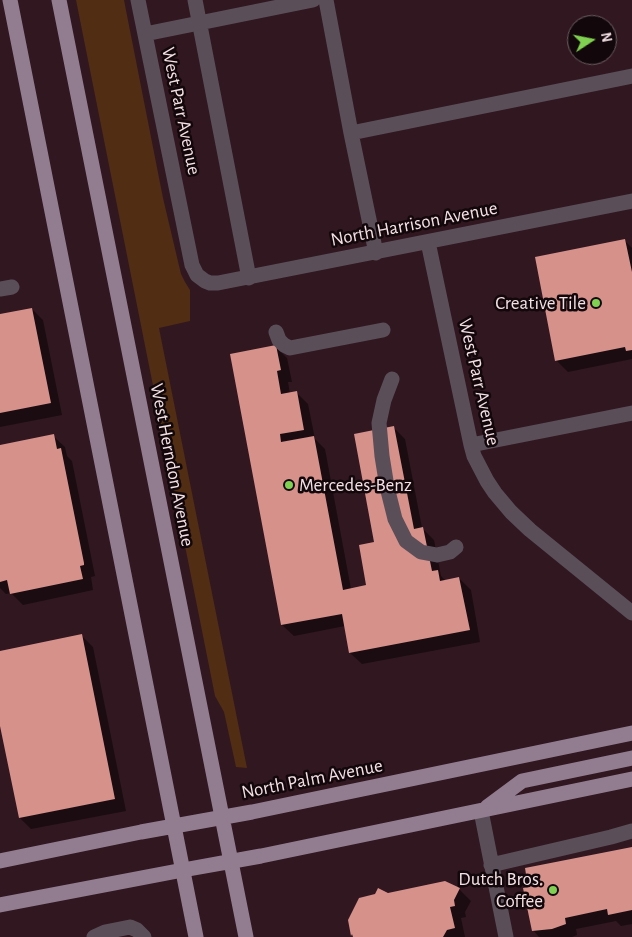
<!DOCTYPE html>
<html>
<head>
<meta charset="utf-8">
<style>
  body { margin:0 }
  #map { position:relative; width:632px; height:937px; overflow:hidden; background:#311720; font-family:"Alegreya Sans",sans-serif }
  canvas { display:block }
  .north { position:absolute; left:567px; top:15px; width:50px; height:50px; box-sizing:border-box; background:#12070a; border:1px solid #6c5e62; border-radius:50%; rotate:79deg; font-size:14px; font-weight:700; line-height:20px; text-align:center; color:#f4e1e6 }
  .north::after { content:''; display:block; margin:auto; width:18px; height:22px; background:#80d051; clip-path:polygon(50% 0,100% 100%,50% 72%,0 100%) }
</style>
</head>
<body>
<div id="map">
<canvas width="632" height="937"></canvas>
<div class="north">N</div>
</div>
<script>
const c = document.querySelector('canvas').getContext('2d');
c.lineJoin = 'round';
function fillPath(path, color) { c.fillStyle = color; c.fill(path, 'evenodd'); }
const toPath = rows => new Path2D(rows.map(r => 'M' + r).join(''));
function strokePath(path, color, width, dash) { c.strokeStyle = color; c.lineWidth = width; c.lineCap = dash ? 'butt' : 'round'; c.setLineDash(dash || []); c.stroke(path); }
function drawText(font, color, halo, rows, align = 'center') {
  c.font = font + ' "Alegreya Sans",sans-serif'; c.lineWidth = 5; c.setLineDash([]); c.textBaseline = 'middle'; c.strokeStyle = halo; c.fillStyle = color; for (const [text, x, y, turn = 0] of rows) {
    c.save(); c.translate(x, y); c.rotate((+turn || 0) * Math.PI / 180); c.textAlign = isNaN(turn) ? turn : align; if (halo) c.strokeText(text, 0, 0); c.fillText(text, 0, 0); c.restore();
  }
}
const green = toPath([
  [76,0,124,0,163,198,181,274,185,282,190,290,190,321,159,328,247,768,236,767,224,712,215,696]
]);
const shadow = toPath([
  [624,240,632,248,632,359,568,372,556,360],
  [32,309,43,320,62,415,0,427,0,315],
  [275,346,287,358,292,382,288,382,290,394,297,393,308,404,315,439,325,449,351,589,368,586,394,428,405,439,422,528,434,540,441,576,446,581,459,578,471,590,480,642,362,664,350,653,345,626,294,636,282,625],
  [53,436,65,447,67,456,72,461,95,576,91,577,93,590,23,605,11,593,6,594,0,588,0,446],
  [82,636,93,647,126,811,31,829,20,818,0,719,0,652],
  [632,848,632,924,621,926,616,921,576,929,577,935,572,937,539,937,533,930],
  [459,889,471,901,465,912,466,917,461,918,465,937,354,937,388,894]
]);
const building = toPath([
  [625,239,632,272,632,350,626,351,625,347,555,361,535,257],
  [32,308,51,403,0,413,0,314],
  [276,345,281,370,277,371,281,394,297,391,304,430,280,434,281,442,314,436,343,590,366,585,359,545,374,542,354,434,394,426,414,529,423,527,432,571,438,570,440,581,459,577,470,630,349,653,342,614,281,625,230,354],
  [54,434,57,449,61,448,84,563,84,565,80,566,83,579,10,594,7,580,0,582,0,445],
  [82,634,115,799,19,818,0,726,0,651],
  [632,847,632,910,608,915,607,909,565,918,566,924,552,929,532,931,523,888,528,887,525,868],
  [445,881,460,888,454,900,455,906,450,907,455,928,447,930,443,937,353,937,352,934,351,936,348,920,359,898,375,894,378,888,388,893]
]);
const minor = toPath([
  [138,0,192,265,197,275,205,281,210,283,218,283,632,201],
  [195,0,249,278],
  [326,0,351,133,376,253],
  [145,34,313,0],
  [351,133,632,76],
  [428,242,471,445,474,456,487,481,495,493,511,512,530,530,632,613],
  [0,289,12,287],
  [276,332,279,340,284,345,290,348,383,330],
  [392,379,384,400,379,423,382,456,387,487,395,519,406,541,421,552,437,555,450,552,456,547],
  [471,445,632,413],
  [481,811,506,937],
  [491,865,611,837,632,831],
  [94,937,105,932,130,927,137,930,144,937]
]);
const major = toPath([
  [10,0,196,937],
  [59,0,246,937],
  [487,807,522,781,632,758],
  [0,861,141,832,252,812,632,733],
  [0,905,183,870,261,856,632,779]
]);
const markers = [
  [596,303,5,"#80d051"],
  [289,485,5,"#80d051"],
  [553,890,5,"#80d051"]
];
const streetNames = [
  ["West Parr Avenue",181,111,78],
  ["North Harrison Avenue",414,224,-11],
  ["West Parr Avenue",479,382,77],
  ["West Herndon Avenue",172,465,79],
  ["North Palm Avenue",312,779,-11]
];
const poiNames = [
  ["Creative Tile",586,303],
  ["Mercedes-Benz",299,485,"left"],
  ["Dutch Bros.",543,879],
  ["Coffee",543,901]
];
fillPath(green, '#512d14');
fillPath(shadow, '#0007');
fillPath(building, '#d6918b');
strokePath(minor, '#5a4f58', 15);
strokePath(major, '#927d90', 15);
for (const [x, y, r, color] of markers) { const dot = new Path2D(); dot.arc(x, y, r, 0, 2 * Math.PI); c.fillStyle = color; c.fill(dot); strokePath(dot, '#12070a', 2); }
drawText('19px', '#f4e1e6', '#12070a', streetNames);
drawText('19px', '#f4e1e6', '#12070a', poiNames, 'right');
</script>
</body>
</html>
